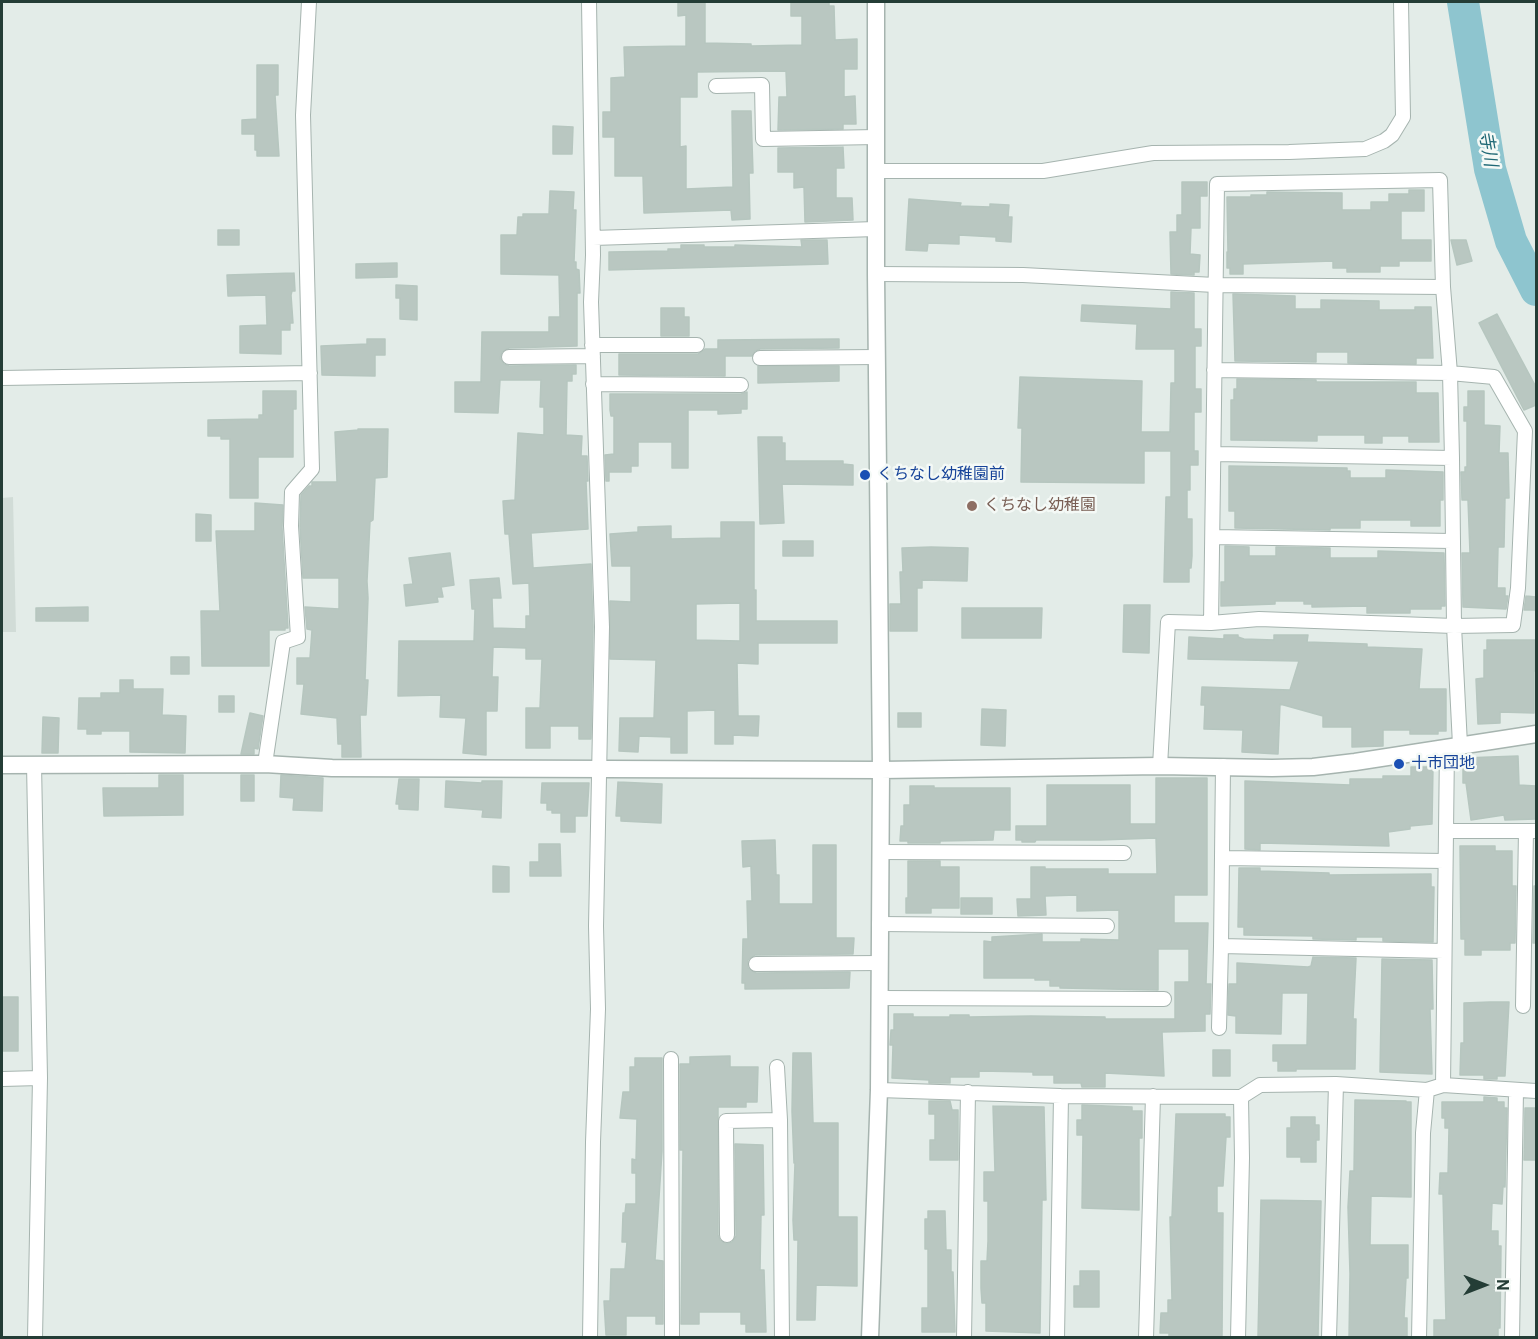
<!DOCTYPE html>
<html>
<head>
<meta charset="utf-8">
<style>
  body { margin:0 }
  #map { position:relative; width:1538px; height:1339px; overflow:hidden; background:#e3ece8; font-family:Roboto,sans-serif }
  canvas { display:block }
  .frame { position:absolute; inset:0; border:3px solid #243d36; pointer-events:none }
  .north { position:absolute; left:1454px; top:1255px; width:60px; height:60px; -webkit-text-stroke:4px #f4f9f6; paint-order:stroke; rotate:90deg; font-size:16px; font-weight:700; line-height:24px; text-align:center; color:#243d36 }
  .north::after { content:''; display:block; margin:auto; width:21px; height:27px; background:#243d36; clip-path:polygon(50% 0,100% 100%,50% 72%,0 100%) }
</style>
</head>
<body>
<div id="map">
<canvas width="1538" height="1339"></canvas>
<div class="frame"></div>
<div class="north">N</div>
</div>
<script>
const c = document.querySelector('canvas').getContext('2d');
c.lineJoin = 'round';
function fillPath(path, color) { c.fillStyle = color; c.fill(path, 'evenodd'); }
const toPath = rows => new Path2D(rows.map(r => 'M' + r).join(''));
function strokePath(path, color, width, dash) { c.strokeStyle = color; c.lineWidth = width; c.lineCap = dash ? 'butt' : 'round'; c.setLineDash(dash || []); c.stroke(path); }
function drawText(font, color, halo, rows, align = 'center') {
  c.font = font + ' Roboto,"Noto Sans JP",sans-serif'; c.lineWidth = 5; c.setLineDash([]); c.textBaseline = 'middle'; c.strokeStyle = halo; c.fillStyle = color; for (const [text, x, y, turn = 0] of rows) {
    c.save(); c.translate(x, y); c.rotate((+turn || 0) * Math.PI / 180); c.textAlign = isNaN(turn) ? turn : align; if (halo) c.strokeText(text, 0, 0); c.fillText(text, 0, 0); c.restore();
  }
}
const built = toPath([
  [13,497,16,632,2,632,2,498]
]);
const river = toPath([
  [1463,2,1490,169,1511,241,1536,290]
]);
const building = toPath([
  [678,2,705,2,705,43,751,44,751,46,802,45,802,16,791,16,791,2,829,2,829,6,834,6,835,40,857,39,857,69,844,69,844,97,855,96,856,124,843,124,843,129,778,130,779,97,787,97,786,71,697,72,697,97,680,97,680,147,686,146,686,189,733,187,732,111,751,111,753,173,749,173,750,219,732,220,731,210,644,213,643,176,615,176,615,137,603,137,603,112,611,112,611,78,625,77,624,47,686,46,686,15,678,16,678,2],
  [257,65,278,65,278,95,275,95,279,156,257,156,257,150,255,150,255,134,242,134,242,120,257,119,257,65],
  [553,126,573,127,572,154,553,154,553,126],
  [843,147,844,168,836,168,836,198,852,198,853,220,805,222,804,187,794,188,794,172,778,172,778,148,843,147],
  [1182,182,1207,182,1207,196,1200,196,1200,228,1191,228,1190,254,1200,255,1199,272,1194,272,1194,275,1171,274,1170,232,1177,232,1177,215,1182,215,1182,182],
  [1409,190,1424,190,1424,211,1401,211,1401,240,1431,240,1431,261,1399,261,1399,266,1380,266,1380,272,1347,272,1347,268,1333,268,1333,261,1243,264,1243,274,1230,274,1230,268,1227,268,1227,252,1228,252,1227,197,1251,197,1251,195,1267,195,1267,192,1342,193,1342,210,1371,210,1371,202,1389,202,1389,194,1409,194,1409,190],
  [550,191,574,192,573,210,576,210,574,262,576,262,576,269,579,270,580,293,577,293,577,346,509,348,502,352,500,358,504,364,509,366,576,365,576,374,572,374,572,381,567,381,566,435,582,436,581,456,587,456,588,481,586,481,588,529,531,533,533,568,591,564,593,627,591,739,579,739,579,726,550,726,550,748,526,748,526,708,540,708,542,659,526,659,526,648,493,647,492,677,498,677,497,711,486,711,486,755,463,753,466,718,440,717,441,695,398,696,399,641,474,641,475,609,472,609,470,580,499,578,501,598,492,598,493,628,526,629,526,616,530,616,529,583,513,584,509,534,505,534,503,501,515,500,518,433,544,435,544,407,540,407,541,380,500,380,498,413,455,412,455,382,481,382,482,332,549,332,549,317,560,317,559,275,501,274,501,235,517,235,518,217,523,217,523,214,549,214,550,191],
  [909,199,961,203,960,206,990,207,990,204,1009,205,1008,217,1012,217,1011,242,996,241,996,237,959,235,959,244,928,243,927,251,906,250,909,199],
  [218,230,239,230,239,245,218,245,218,230],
  [801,240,827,240,828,264,609,270,609,252,668,251,668,249,681,249,681,245,704,245,704,247,735,247,735,245,802,247,801,240],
  [1451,240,1466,240,1472,261,1457,265,1451,240],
  [397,263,397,277,356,278,356,264,397,263],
  [294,273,295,291,292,291,291,295,293,323,290,323,290,330,281,330,281,354,240,353,240,326,267,325,266,295,228,296,227,275,294,273],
  [396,285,417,286,417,320,400,319,400,298,396,298,396,285],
  [1171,292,1194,293,1194,329,1201,329,1201,346,1195,346,1195,389,1201,389,1201,412,1194,412,1194,451,1198,451,1198,465,1190,465,1190,490,1187,490,1187,519,1192,519,1192,556,1191,568,1189,568,1189,582,1164,582,1166,497,1171,497,1171,451,1144,451,1144,483,1021,482,1022,428,1018,428,1020,377,1142,381,1141,432,1170,432,1171,383,1175,383,1175,349,1136,349,1137,324,1081,321,1082,305,1171,309,1171,292],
  [1233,294,1295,296,1295,309,1321,309,1321,300,1379,301,1379,310,1415,310,1415,307,1431,307,1433,358,1416,358,1416,364,1348,363,1348,352,1316,352,1316,362,1235,361,1233,294],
  [661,308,684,308,684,317,689,317,689,336,661,336,661,308],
  [1497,314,1536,387,1536,405,1524,410,1479,323,1497,314],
  [367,339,385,339,385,355,375,355,375,376,322,375,321,346,367,344,367,339],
  [839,339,839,348,760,349,755,351,752,356,725,356,725,376,619,375,619,354,698,354,705,349,718,349,718,340,839,339],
  [758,366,839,366,839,381,758,383,758,366],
  [1237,379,1316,380,1316,382,1416,382,1416,393,1438,393,1439,442,1409,442,1409,436,1382,436,1382,443,1365,443,1365,435,1317,435,1317,441,1231,440,1231,400,1234,400,1234,389,1237,389,1237,379],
  [263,391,296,391,296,409,293,409,293,457,258,457,258,498,230,498,230,439,221,439,221,436,208,436,208,420,259,419,259,415,263,415,263,391],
  [1468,391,1484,391,1484,425,1500,426,1499,453,1508,453,1509,498,1505,498,1504,547,1498,547,1497,588,1505,588,1505,596,1508,596,1506,609,1463,607,1462,553,1470,553,1468,500,1462,500,1461,472,1465,472,1465,467,1467,467,1467,421,1464,421,1464,407,1468,407,1468,391],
  [747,392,747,409,741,409,741,413,718,414,718,410,688,410,688,468,672,468,672,442,638,442,638,466,631,466,631,472,609,472,609,481,606,481,605,455,614,454,614,416,611,416,610,410,610,394,741,394,747,392],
  [358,429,388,429,387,477,375,478,373,520,370,522,367,581,368,598,365,680,368,680,366,715,360,715,361,757,342,757,342,744,338,744,337,718,301,714,304,684,297,684,297,658,310,658,312,630,307,629,305,607,339,609,339,578,303,578,300,526,301,495,309,486,312,486,312,482,337,482,335,432,358,430,358,429],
  [758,437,782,437,782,443,785,443,785,461,843,461,843,464,853,465,853,485,782,484,784,523,760,524,758,437],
  [1229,466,1347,468,1347,471,1350,471,1350,478,1386,478,1386,470,1443,472,1443,500,1440,500,1440,526,1411,526,1411,520,1360,520,1360,528,1330,528,1330,530,1235,528,1235,511,1229,511,1229,466],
  [255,503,283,505,282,527,288,628,285,628,285,630,269,630,269,666,202,666,201,611,220,611,216,531,255,531,255,503],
  [196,514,211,515,211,541,196,541,196,514],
  [721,522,754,522,754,590,756,590,756,621,837,621,837,643,758,643,758,664,737,663,738,716,759,716,758,736,733,735,733,744,715,744,715,710,687,711,687,753,671,753,671,737,639,736,638,752,619,751,620,718,654,718,656,660,610,659,610,601,631,602,631,566,612,566,610,534,638,532,638,527,671,526,671,539,721,538,721,522],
  [740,603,740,641,696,640,696,604,740,603],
  [783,541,813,541,813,556,783,556,783,541],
  [1225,546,1249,547,1249,556,1276,556,1276,547,1330,548,1330,558,1378,558,1378,551,1444,553,1445,606,1441,606,1441,609,1410,609,1410,613,1367,613,1367,606,1312,607,1312,604,1304,604,1304,601,1275,601,1275,604,1221,606,1221,582,1225,582,1225,546],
  [931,547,968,548,967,581,922,580,922,588,917,588,917,631,890,631,890,604,901,604,900,572,903,572,902,548,931,547],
  [450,553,454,585,441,587,443,597,437,597,438,602,406,606,404,585,413,584,409,558,450,553],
  [1526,596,1536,597,1536,610,1524,610,1526,596],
  [1124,605,1150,605,1149,653,1123,652,1124,605],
  [88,607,88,621,36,621,36,608,88,607],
  [962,608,1042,608,1041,638,962,638,962,608],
  [1224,635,1238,635,1238,637,1244,639,1274,640,1274,635,1308,635,1307,642,1367,644,1367,647,1422,649,1419,689,1446,689,1446,731,1438,731,1438,734,1410,734,1410,730,1383,730,1383,746,1352,747,1352,727,1323,727,1323,716,1280,704,1278,754,1242,752,1243,730,1204,729,1205,705,1201,705,1202,687,1290,690,1299,661,1188,659,1189,637,1224,639,1224,635],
  [1487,640,1536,640,1536,671,1534,671,1534,713,1500,712,1500,723,1478,724,1476,679,1484,678,1484,650,1487,650,1487,640],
  [171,657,189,657,189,674,171,674,171,657],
  [120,680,133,680,133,689,163,689,162,715,186,716,185,753,130,752,130,731,101,731,101,734,87,734,87,729,78,729,79,698,101,698,101,693,120,693,120,680],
  [219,696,234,696,234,712,219,712,219,696],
  [982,709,1006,710,1005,746,981,745,982,709],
  [250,713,263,716,258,749,254,748,254,754,241,754,250,713],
  [898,713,921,713,921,727,898,727,898,713],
  [43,717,59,718,58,753,42,753,43,717],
  [1518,756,1519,785,1536,786,1536,819,1505,820,1504,815,1471,820,1466,783,1463,783,1463,758,1518,756],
  [1411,767,1433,767,1432,824,1410,826,1410,829,1388,832,1389,846,1260,843,1260,850,1245,849,1245,781,1350,785,1350,779,1383,779,1383,776,1411,776,1411,767],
  [159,775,183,775,183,815,104,816,103,788,159,788,159,775],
  [241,775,254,775,254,801,241,801,241,775],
  [281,775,323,778,322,811,293,810,294,798,280,797,281,775],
  [1156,778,1207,778,1207,895,1174,895,1174,923,1208,923,1206,984,1211,984,1210,1014,1205,1014,1205,1031,1162,1032,1164,1076,1105,1073,1105,1087,1082,1087,1081,1083,1054,1083,1054,1075,1033,1075,1033,1072,979,1071,979,1077,950,1077,950,1083,929,1083,929,1080,892,1078,893,1045,890,1045,891,1030,894,1030,894,1014,913,1014,913,1017,950,1017,950,1015,969,1015,969,1017,1031,1016,1105,1017,1105,1019,1175,1019,1175,982,1189,982,1189,949,1158,949,1158,990,1060,988,1060,986,1050,986,1050,980,1035,980,1035,978,984,978,984,941,992,942,992,937,1042,934,1042,942,1081,942,1081,939,1119,940,1119,910,1077,911,1077,895,1045,896,1046,915,1018,916,1017,899,1031,899,1031,867,1045,867,1045,869,1108,869,1108,874,1157,874,1156,838,1100,840,1036,840,1035,842,1022,842,1022,840,1016,840,1016,826,1047,826,1047,785,1130,785,1130,824,1156,824,1156,778],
  [399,779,419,779,418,810,399,809,399,804,396,804,399,779],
  [446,781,482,783,482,781,502,781,501,818,482,817,483,810,445,807,446,781],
  [618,782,662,784,661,823,621,821,621,816,616,816,618,782],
  [542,783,589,783,587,816,575,816,575,832,561,832,561,813,552,813,552,810,547,810,547,803,541,803,542,783],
  [910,786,934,786,934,788,1010,788,1010,830,994,830,993,840,940,841,940,843,908,843,908,841,900,841,901,826,904,826,904,805,910,805,910,786],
  [775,840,776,875,779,875,779,904,813,904,813,845,836,845,836,938,854,938,853,954,755,955,748,960,748,968,756,973,850,972,849,988,745,989,745,983,742,983,743,939,748,939,747,901,752,901,751,866,743,867,742,841,775,840],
  [539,844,560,844,561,876,530,876,530,862,539,862,539,844],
  [1460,846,1495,846,1495,851,1512,851,1512,886,1516,886,1515,943,1510,943,1510,950,1481,950,1481,955,1465,955,1465,939,1461,939,1460,846],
  [908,861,940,861,940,867,959,867,959,908,931,908,931,913,906,913,906,898,908,898,908,861],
  [493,866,509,867,509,892,493,892,493,866],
  [1239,868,1260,868,1260,871,1329,873,1329,875,1431,874,1431,887,1434,887,1433,942,1383,941,1383,937,1356,937,1356,940,1313,939,1313,936,1244,935,1244,927,1238,927,1239,868],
  [1534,886,1536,886,1536,943,1533,943,1534,886],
  [961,898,992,898,992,914,961,914,961,898],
  [1313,957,1356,958,1353,1019,1356,1019,1355,1069,1296,1069,1296,1071,1278,1071,1278,1061,1273,1061,1273,1045,1307,1045,1308,993,1282,993,1281,1034,1236,1033,1236,1016,1228,1015,1229,984,1237,984,1237,963,1308,967,1311,966,1313,957],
  [1382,959,1432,960,1433,1009,1430,1009,1432,1074,1380,1072,1382,959],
  [2,997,18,997,18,1051,2,1051,2,997],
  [1490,1002,1509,1002,1505,1076,1497,1076,1497,1079,1484,1079,1484,1075,1460,1075,1461,1043,1464,1043,1464,1003,1490,1002],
  [1213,1050,1230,1050,1230,1076,1213,1076,1213,1050],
  [793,1053,811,1053,813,1123,838,1123,838,1217,857,1217,857,1286,816,1285,815,1320,797,1320,798,1240,794,1240,793,1220,795,1163,794,1163,792,1111,793,1053],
  [730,1056,730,1067,758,1067,757,1102,746,1102,746,1107,718,1107,718,1235,720,1240,726,1244,732,1242,736,1236,735,1144,763,1145,764,1215,761,1215,760,1270,764,1270,766,1332,746,1332,746,1324,741,1324,741,1312,699,1312,699,1324,681,1324,683,1150,680,1150,680,1064,690,1064,690,1057,730,1056],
  [635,1058,662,1058,662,1151,655,1260,663,1261,663,1324,656,1324,656,1316,626,1316,626,1335,606,1335,604,1301,610,1301,611,1269,625,1269,627,1242,622,1242,623,1213,625,1213,626,1204,636,1204,636,1173,632,1173,632,1159,636,1160,637,1119,620,1118,623,1092,630,1092,630,1067,635,1067,635,1058],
  [1484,1097,1497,1098,1497,1102,1504,1102,1504,1108,1507,1108,1505,1187,1503,1186,1502,1204,1492,1203,1491,1231,1498,1231,1498,1246,1501,1246,1500,1328,1498,1328,1498,1338,1434,1338,1434,1320,1446,1320,1443,1194,1439,1194,1440,1173,1448,1173,1449,1128,1445,1128,1445,1118,1442,1118,1442,1102,1484,1102,1484,1097],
  [1355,1100,1406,1101,1406,1102,1411,1102,1411,1197,1371,1196,1370,1245,1408,1245,1408,1278,1406,1278,1404,1318,1407,1318,1407,1338,1349,1338,1350,1274,1348,1207,1350,1171,1354,1171,1355,1100],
  [929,1101,950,1101,952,1110,958,1110,958,1160,930,1160,930,1140,935,1140,935,1114,929,1114,929,1101],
  [1082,1105,1132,1107,1132,1111,1142,1111,1142,1138,1139,1138,1139,1210,1082,1208,1083,1135,1077,1135,1077,1120,1082,1120,1082,1105],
  [993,1106,1044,1107,1046,1200,1042,1200,1040,1333,986,1331,986,1303,982,1303,981,1288,981,1261,987,1261,988,1241,988,1201,984,1201,984,1172,995,1172,993,1106],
  [1525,1108,1536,1108,1536,1160,1524,1160,1525,1108],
  [1176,1114,1225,1114,1225,1117,1230,1117,1230,1137,1226,1137,1223,1186,1217,1186,1217,1213,1223,1213,1222,1336,1217,1338,1169,1338,1169,1333,1160,1333,1161,1313,1168,1313,1168,1300,1172,1300,1170,1217,1172,1217,1176,1114],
  [1291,1117,1315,1117,1315,1125,1319,1125,1319,1140,1316,1140,1316,1162,1301,1162,1301,1157,1287,1157,1287,1128,1291,1128,1291,1117],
  [1261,1200,1321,1201,1318,1337,1258,1336,1261,1200],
  [928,1211,945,1211,946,1250,951,1250,951,1272,953,1272,955,1332,922,1332,922,1308,928,1308,928,1249,925,1249,925,1219,928,1219,928,1211],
  [1080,1271,1099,1271,1099,1307,1074,1307,1074,1286,1080,1286,1080,1271]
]);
const minor = toPath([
  [589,2,593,255,591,302,602,627,596,926,598,1009,593,1142,590,1338],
  [716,86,762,85,763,139,877,137],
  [877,171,1043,171,1153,153,1289,152,1365,149,1384,141,1392,135,1403,117,1401,2],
  [593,238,876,229],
  [876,274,1023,275,1215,285,1443,287],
  [592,345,697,345],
  [509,357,593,356],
  [760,358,877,357],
  [2,378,310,373],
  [593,384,741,385],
  [1452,458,1454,626,1460,745],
  [1213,537,1452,541],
  [1211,623,1217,184,1440,180,1443,287,1450,373,1452,458,1214,454],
  [34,764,40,1078,35,1338],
  [265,764,283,642,298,637,291,526,292,492,312,469,303,115,309,2],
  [1160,766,1168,622,1211,623,1259,619,1454,626,1513,625,1518,588,1525,431,1494,377,1450,373,1214,370],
  [1223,766,1221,946,1444,951],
  [1446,831,1536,831],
  [880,852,1124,853],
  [1222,858,1445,861],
  [879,924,1107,926],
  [756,964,879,963],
  [879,998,1164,999],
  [1523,1006,1526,831],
  [1219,1028,1221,946],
  [671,1059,672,1338],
  [777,1067,780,1120,782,1338],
  [2,1079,40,1078],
  [1443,1085,1447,747],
  [879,1090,1061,1096,1241,1097,1260,1085,1336,1084,1427,1090],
  [727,1235,726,1121,780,1120],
  [964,1338,968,1092],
  [1057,1338,1061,1096],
  [1146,1338,1153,1096],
  [1238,1338,1242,1158,1241,1097],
  [1329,1338,1336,1084],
  [1419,1338,1423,1133,1427,1090,1443,1085,1536,1091],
  [1512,1338,1516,1091]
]);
const tertiary = toPath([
  [2,765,265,764,332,768,881,770,1160,766,1272,768,1313,767,1355,762,1536,734],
  [870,1338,879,1090,881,770,876,274,876,2]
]);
const markers = [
  [865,475,6,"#1a4fb4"],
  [972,506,6,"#8d6e63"],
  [1399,764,6,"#1a4fb4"]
];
const transitNames = [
  ["くちなし幼稚園前",877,475],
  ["十市団地",1411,764]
];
const educationNames = [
  ["くちなし幼稚園",984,506]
];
const waterNames = [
  ["寺川",1487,149,80]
];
fillPath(built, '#d1dcd7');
strokePath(river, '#8ec5cf', 32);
fillPath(building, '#b9c7c1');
strokePath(building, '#b6c6bf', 1.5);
strokePath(minor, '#a6b4af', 16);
strokePath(tertiary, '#a6b4af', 19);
strokePath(minor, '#fff', 14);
strokePath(tertiary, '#fff', 16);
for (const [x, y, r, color] of markers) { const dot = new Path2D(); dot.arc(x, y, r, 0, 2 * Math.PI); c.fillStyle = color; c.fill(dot); strokePath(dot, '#f4f9f6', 2); }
drawText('16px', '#164399', '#f4f9f6', transitNames, 'left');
drawText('16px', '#785e54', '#f4f9f6', educationNames, 'left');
drawText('italic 18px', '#206976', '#f4f9f6', waterNames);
</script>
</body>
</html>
